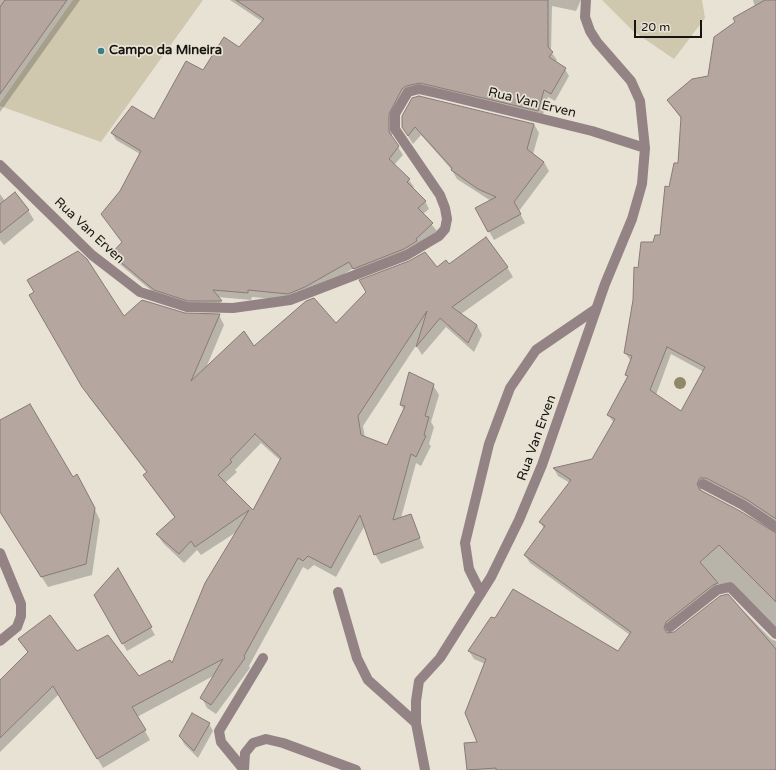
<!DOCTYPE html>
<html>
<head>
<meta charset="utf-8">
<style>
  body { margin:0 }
  #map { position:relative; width:776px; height:770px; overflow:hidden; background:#e7e2d4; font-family:"Varela Round",sans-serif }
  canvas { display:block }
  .scale { position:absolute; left:634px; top:20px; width:68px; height:18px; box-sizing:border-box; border:2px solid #161410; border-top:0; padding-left:5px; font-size:12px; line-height:14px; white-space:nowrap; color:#161410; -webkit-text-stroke:3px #e7e2d4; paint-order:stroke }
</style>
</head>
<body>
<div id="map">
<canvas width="776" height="770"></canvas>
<div class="scale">20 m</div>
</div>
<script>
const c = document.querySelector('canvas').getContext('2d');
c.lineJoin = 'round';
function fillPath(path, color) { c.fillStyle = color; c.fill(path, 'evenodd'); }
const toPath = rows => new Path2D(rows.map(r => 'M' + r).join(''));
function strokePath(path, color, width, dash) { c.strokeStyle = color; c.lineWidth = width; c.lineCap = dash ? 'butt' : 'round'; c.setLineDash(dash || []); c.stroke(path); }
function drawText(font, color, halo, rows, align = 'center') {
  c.font = font + ' "Varela Round",sans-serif'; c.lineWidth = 3.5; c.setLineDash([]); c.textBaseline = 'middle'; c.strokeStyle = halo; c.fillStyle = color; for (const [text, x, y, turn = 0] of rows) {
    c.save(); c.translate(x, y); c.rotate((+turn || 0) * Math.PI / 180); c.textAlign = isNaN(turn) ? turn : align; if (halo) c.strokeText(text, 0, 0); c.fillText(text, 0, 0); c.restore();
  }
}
const green = toPath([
  [73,0,203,0,101,142,0,106,0,103],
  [602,0,702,0,705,18,674,59,633,31]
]);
const shadow = toPath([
  [0,0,80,0,0,112],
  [230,0,581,0,576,11,552,6,551,52,557,60,555,62,565,69,569,76,555,101,548,97,542,118,425,90,407,96,393,119,392,137,403,155,394,165,409,180,414,187,412,189,425,201,429,209,423,214,437,231,420,247,358,276,354,268,309,295,293,301,252,297,251,300,217,297,225,308,193,308,159,297,116,261,112,254,123,243,121,191,140,154,116,140,112,133,154,121,203,71,240,48,263,22],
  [753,0,776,0,776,524,704,486,701,490,701,492,776,534,776,627,737,588,718,593,670,630,669,634,674,633,728,595,771,639,776,641,776,770,468,770,466,744,479,743,485,664,474,659,469,651,618,652,630,635,530,563,525,555,544,529,540,522,570,483,558,476,554,469,593,460,614,423,608,415,628,378,626,375,631,361,625,353,639,269,654,243,660,236,669,188,679,164,682,120,668,101,709,76,755,7],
  [671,354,704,372,681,412,656,395],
  [534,124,539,133,533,154,544,162,549,171,519,211,525,223,494,240,476,208,491,201,457,179,452,170,421,135,413,144,402,127],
  [0,194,5,201,28,210,34,220,4,245,0,240],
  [449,266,507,267,513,277,461,314,477,325,482,335,474,352,446,327,422,355,417,347,419,341,363,426,365,438,387,446,404,410,401,405,433,385,439,395,431,422,434,427,429,444,431,446,421,466,416,463,401,518,410,515,424,548,381,564,375,554,365,525,336,577,314,565,308,570,303,567,249,666,250,668,216,714,207,708,202,698,215,675,137,717,150,740,103,768,59,694,0,752,0,681,29,653,19,639,77,652,139,678,172,665,238,531,201,555,197,550,184,563,163,543,157,534,175,518,150,485,144,475,147,473,89,397,31,296,124,317,185,314,219,315,224,325,206,368,254,347,336,325,436,268],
  [261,443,281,461,253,512,225,483,237,472,235,470],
  [0,421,83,486,100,520,92,575,48,587,0,511],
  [118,570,155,635,127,651,95,595],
  [209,724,213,731,198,758,184,744,180,736]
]);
const building = toPath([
  [5,0,67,0,0,94,0,7,5,0],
  [236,0,548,0,548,47,553,52,549,57,566,68,551,94,544,90,538,111,420,83,406,86,402,89,389,114,389,132,399,146,389,159,410,179,407,182,426,201,418,208,433,223,416,239,417,241,404,249,353,269,349,262,305,287,288,294,248,290,248,293,213,290,222,301,188,301,154,290,111,254,122,242,101,214,120,191,141,151,111,133,132,106,154,119,186,61,203,70,224,37,239,47,264,19,236,0],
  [765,0,776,0,776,519,746,499,706,478,700,478,697,484,700,490,740,511,776,533,776,602,719,545,700,562,718,583,713,585,666,622,664,628,667,633,674,632,720,596,728,594,776,649,776,770,496,770,496,768,467,770,464,743,477,742,465,713,486,659,468,651,491,617,495,618,513,589,618,651,631,632,524,555,545,526,539,522,571,480,553,468,592,459,615,419,607,415,628,376,625,375,632,356,624,353,633,300,634,267,638,268,641,242,653,242,655,235,660,235,665,186,669,187,674,163,678,163,681,117,667,100,692,79,708,76,714,37,735,22,733,18,765,0],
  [667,347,705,367,681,411,650,390,667,347],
  [419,96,534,124,527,149,544,162,514,202,521,214,488,232,475,208,496,197,478,189,451,170,452,168,415,127,408,136,402,127,402,116,412,98,419,96],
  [15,192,29,210,0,233,0,204,15,192],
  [486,237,508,267,452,307,477,325,468,343,440,318,416,347,427,311,358,416,361,435,387,445,405,406,400,405,409,372,434,384,425,416,429,417,424,435,426,436,416,457,411,454,393,520,411,514,420,538,374,555,360,515,331,568,308,556,303,561,298,558,244,656,245,658,211,705,200,698,223,659,132,707,146,730,97,759,53,686,0,738,0,680,28,652,18,639,50,615,77,651,108,635,139,676,170,660,172,663,205,583,249,510,195,547,191,541,179,554,156,534,175,517,143,475,147,472,82,387,29,295,34,292,27,280,78,251,87,259,124,316,142,300,185,313,220,314,191,381,244,331,254,346,306,301,314,298,336,323,366,292,359,280,409,261,425,252,437,267,446,260,449,264,486,237],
  [255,434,281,458,253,510,218,475,232,462,230,460,255,434],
  [30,404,73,477,77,474,95,508,86,564,41,577,0,512,0,420,30,404],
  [118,568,152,627,122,644,94,595,118,568],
  [192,713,210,723,194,751,179,736,192,713]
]);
const lane = toPath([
  [0,553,21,604,21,616,17,627,0,641],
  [338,592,357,658,368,680,416,723],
  [481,593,469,569,465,543,489,444,510,388,536,350,596,309],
  [670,627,717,590,730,587,776,634],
  [244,770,221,742,219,731,263,658]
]);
const street = toPath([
  [0,165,92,255,140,292,187,307,233,308,290,300,407,255,439,236,445,229,447,219,445,208,440,195,395,129,395,114,408,92,419,89,445,95,592,131,645,148],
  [703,484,743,505,776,527],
  [244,770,245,753,253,743,266,739,283,743,356,770],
  [425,770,416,723,416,701,419,681,440,658,491,577,519,520,542,465,605,284,632,219,642,184,645,148,640,101,631,81,597,42,590,31,585,17,586,0]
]);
const trees = [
  [680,383]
];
const markers = [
  [101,51,4,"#388088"]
];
const poiNames = [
  ["Campo da Mineira",109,51]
];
const streetNames = [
  ["Rua Van Erven",532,103,14],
  ["Rua Van Erven",89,231,43],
  ["Rua Van Erven",537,438,-70]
];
fillPath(green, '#cfc7ae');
fillPath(shadow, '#0003');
fillPath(building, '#b5a6a0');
strokePath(building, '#887a74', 1);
strokePath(lane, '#948385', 10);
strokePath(street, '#948385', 10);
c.fillStyle = '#918769';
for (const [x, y] of trees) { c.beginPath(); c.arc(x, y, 6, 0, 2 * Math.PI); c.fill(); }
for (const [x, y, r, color] of markers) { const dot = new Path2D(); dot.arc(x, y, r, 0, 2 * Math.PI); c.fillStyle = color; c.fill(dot); strokePath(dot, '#e7e2d4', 1.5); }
drawText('bold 13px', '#161410', '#e7e2d4', poiNames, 'left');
drawText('13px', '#161410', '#e7e2d4', streetNames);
</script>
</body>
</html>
